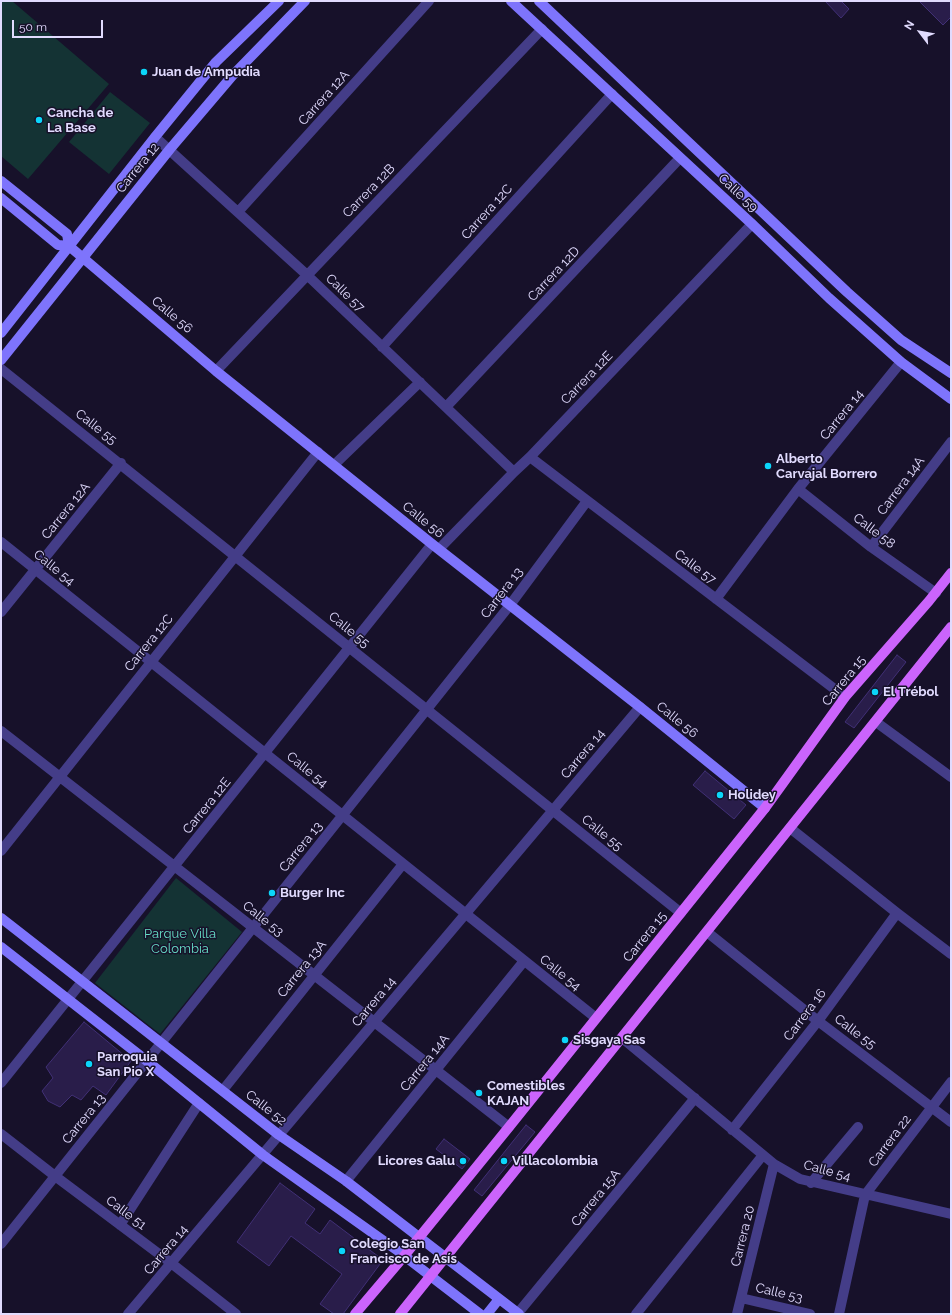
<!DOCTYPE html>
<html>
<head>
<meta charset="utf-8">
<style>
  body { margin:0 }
  #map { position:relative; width:952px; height:1315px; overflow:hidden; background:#17112a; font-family:Raleway,sans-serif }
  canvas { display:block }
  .frame { position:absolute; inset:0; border:2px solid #e1dbfe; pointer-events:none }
  .north { position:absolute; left:900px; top:12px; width:40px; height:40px; -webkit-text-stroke:3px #17112a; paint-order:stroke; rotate:302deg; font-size:11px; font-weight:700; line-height:16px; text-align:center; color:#e1dbfe }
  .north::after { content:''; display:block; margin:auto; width:14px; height:18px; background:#e1dbfe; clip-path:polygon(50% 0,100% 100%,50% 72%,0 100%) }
  .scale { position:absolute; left:12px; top:20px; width:91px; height:18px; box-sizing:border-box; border:2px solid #e1dbfe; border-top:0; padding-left:5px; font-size:12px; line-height:14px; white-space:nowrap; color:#e1dbfe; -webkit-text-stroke:3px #17112a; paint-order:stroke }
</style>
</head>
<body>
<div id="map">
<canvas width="952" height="1315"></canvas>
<div class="frame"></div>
<div class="north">N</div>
<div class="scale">50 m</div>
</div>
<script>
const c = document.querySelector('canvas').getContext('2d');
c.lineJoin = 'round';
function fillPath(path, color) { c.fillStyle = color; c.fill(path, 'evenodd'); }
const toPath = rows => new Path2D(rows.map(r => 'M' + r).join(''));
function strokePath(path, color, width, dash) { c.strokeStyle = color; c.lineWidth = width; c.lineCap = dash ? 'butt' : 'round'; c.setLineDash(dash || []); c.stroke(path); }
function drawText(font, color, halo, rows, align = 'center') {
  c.font = font + ' Raleway,sans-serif'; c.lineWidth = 3; c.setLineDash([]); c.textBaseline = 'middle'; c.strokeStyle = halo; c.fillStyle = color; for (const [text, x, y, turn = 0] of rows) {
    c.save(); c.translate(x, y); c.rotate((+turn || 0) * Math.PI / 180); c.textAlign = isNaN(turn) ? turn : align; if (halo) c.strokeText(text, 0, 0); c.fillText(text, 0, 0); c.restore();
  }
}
const green = toPath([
  [1,1,12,1,109,84,28,179,1,156],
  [110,92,150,123,109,174,69,142],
  [176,878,242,932,160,1034,95,983]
]);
const building = toPath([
  [825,1,841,1,849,9,841,18,825,1],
  [919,1,951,1,951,17,943,25,919,1],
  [897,655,906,662,854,728,845,722,897,655],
  [705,771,746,805,734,819,693,785,705,771],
  [84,1022,131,1061,106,1095,93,1086,81,1100,72,1095,60,1107,48,1101,42,1091,53,1078,46,1067,84,1022],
  [526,1125,535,1132,482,1196,474,1190,526,1125],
  [444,1139,470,1159,462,1169,436,1149,444,1139],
  [280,1183,315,1209,305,1223,320,1234,330,1220,383,1260,343,1314,334,1314,320,1304,342,1274,291,1236,269,1266,237,1242,280,1183]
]);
const street = toPath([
  [155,137,307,275,514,472],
  [238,212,429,1],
  [382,347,612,94],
  [1,369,681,913],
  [216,371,542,29],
  [446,407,680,158],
  [530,457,845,697],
  [334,465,420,382],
  [798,489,871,547,936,593],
  [1,542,596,1018],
  [871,547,951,442],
  [439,549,514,472,530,457,752,224],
  [716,599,798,489,901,362],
  [1,612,121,463],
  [876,722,951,777],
  [1,731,509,1127],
  [790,828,897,913,951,954],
  [1,851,318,452],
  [707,932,818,1021,951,1122],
  [622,1038,774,1164,800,1179,951,1214],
  [1,1083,432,544],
  [223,1090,403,864],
  [732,1130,818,1021,897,913],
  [1,1134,55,1176,171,1263,236,1314],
  [346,1181,524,961],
  [811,1183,858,1127],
  [120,1225,199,1103],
  [1,1244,510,605,587,501],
  [741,1298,810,1314],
  [518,1313,695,1098],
  [128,1314,640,707],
  [636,1314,763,1155],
  [737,1314,774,1164],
  [839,1314,865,1195,951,1082]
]);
const secondary = toPath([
  [511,1,752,224,829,298,901,362,951,399],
  [539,1,847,292,901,340,951,373],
  [1,181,67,234,69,246,216,371,432,544,640,707,765,808],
  [1,198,58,245,69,246],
  [1,333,155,137,216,62,279,1],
  [1,360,170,149,233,75,305,1],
  [1,918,279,1135,346,1181,519,1314],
  [1,947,147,1061,263,1155,398,1251,480,1314],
  [487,1314,499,1299]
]);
const primary = toPath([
  [355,1314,400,1261,509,1127,765,808,845,697,929,601,951,573],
  [400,1314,951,627]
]);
const markers = [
  [144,72,4,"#0bd6fa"],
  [39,120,4,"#0bd6fa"],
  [768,466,4,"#0bd6fa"],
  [875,692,4,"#0bd6fa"],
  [720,795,4,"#0bd6fa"],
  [272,893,4,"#0bd6fa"],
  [565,1040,4,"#0bd6fa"],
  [89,1064,4,"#0bd6fa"],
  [479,1093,4,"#0bd6fa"],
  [463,1161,4,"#0bd6fa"],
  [504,1161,4,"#0bd6fa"],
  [342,1251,4,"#0bd6fa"]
];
const poiNames = [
  ["Juan de Ampudia",152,72],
  ["Cancha de",47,113],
  ["La Base",47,128],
  ["Alberto",776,459],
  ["Carvajal Borrero",776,474],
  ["El Trébol",883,692],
  ["Holidey",728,795],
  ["Burger Inc",280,893],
  ["Sisgaya Sas",573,1040],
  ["Parroquia",97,1057],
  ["San Pio X",97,1072],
  ["Comestibles",487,1086],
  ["KAJAN",487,1101],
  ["Licores Galu",455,1161,"right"],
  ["Villacolombia",512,1161],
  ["Colegio San",350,1244],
  ["Francisco de Asís",350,1259]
];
const streetNames = [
  ["Carrera 12A",324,98,-48],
  ["Carrera 12",138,168,-51],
  ["Carrera 12B",369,191,-46],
  ["Calle 59",738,193,43],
  ["Carrera 12C",487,212,-48],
  ["Carrera 12D",554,274,-47],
  ["Calle 57",345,293,44],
  ["Calle 56",172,315,40],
  ["Carrera 12E",587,378,-46],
  ["Carrera 14",842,415,-51],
  ["Calle 55",96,427,38],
  ["Carrera 14A",901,486,-53],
  ["Carrera 12A",66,511,-51],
  ["Calle 56",423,520,39],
  ["Calle 58",874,531,37],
  ["Calle 57",695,567,37],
  ["Calle 54",54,568,39],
  ["Carrera 13",502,593,-53],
  ["Calle 55",349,630,39],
  ["Carrera 12C",149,643,-51],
  ["Carrera 15",844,681,-51],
  ["Calle 56",677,720,39],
  ["Carrera 14",583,754,-50],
  ["Calle 54",307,770,39],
  ["Carrera 12E",207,806,-51],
  ["Calle 55",602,833,39],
  ["Carrera 13",301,847,-51],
  ["Calle 53",263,919,38],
  ["Carrera 15",645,937,-51],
  ["Carrera 13A",302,969,-51],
  ["Calle 54",560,973,39],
  ["Carrera 14",374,1002,-50],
  ["Carrera 16",805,1015,-53],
  ["Calle 55",855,1032,37],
  ["Carrera 14A",425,1063,-51],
  ["Calle 52",266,1108,38],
  ["Carrera 13",84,1119,-51],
  ["Carrera 22",890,1141,-53],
  ["Calle 54",827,1171,15],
  ["Carrera 15A",596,1198,-51],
  ["Calle 51",126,1213,37],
  ["Carrera 20",743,1236,-76],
  ["Carrera 14",166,1250,-50],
  ["Calle 53",779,1293,13]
];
const parkNames = [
  ["Parque Villa",180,934],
  ["Colombia",180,949]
];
fillPath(green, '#143334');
fillPath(building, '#291d4a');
strokePath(building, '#413076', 1);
strokePath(street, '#443d88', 10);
strokePath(secondary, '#7e74fc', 10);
strokePath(primary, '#cb64fc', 10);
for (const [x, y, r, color] of markers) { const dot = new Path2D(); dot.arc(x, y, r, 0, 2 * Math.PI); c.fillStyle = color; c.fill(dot); strokePath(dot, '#17112a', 1.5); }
drawText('bold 13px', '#e1dbfe', '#17112a', poiNames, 'left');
drawText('13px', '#e1dbfe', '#17112a', streetNames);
drawText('13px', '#66dfc7', '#17112a', parkNames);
</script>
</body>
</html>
